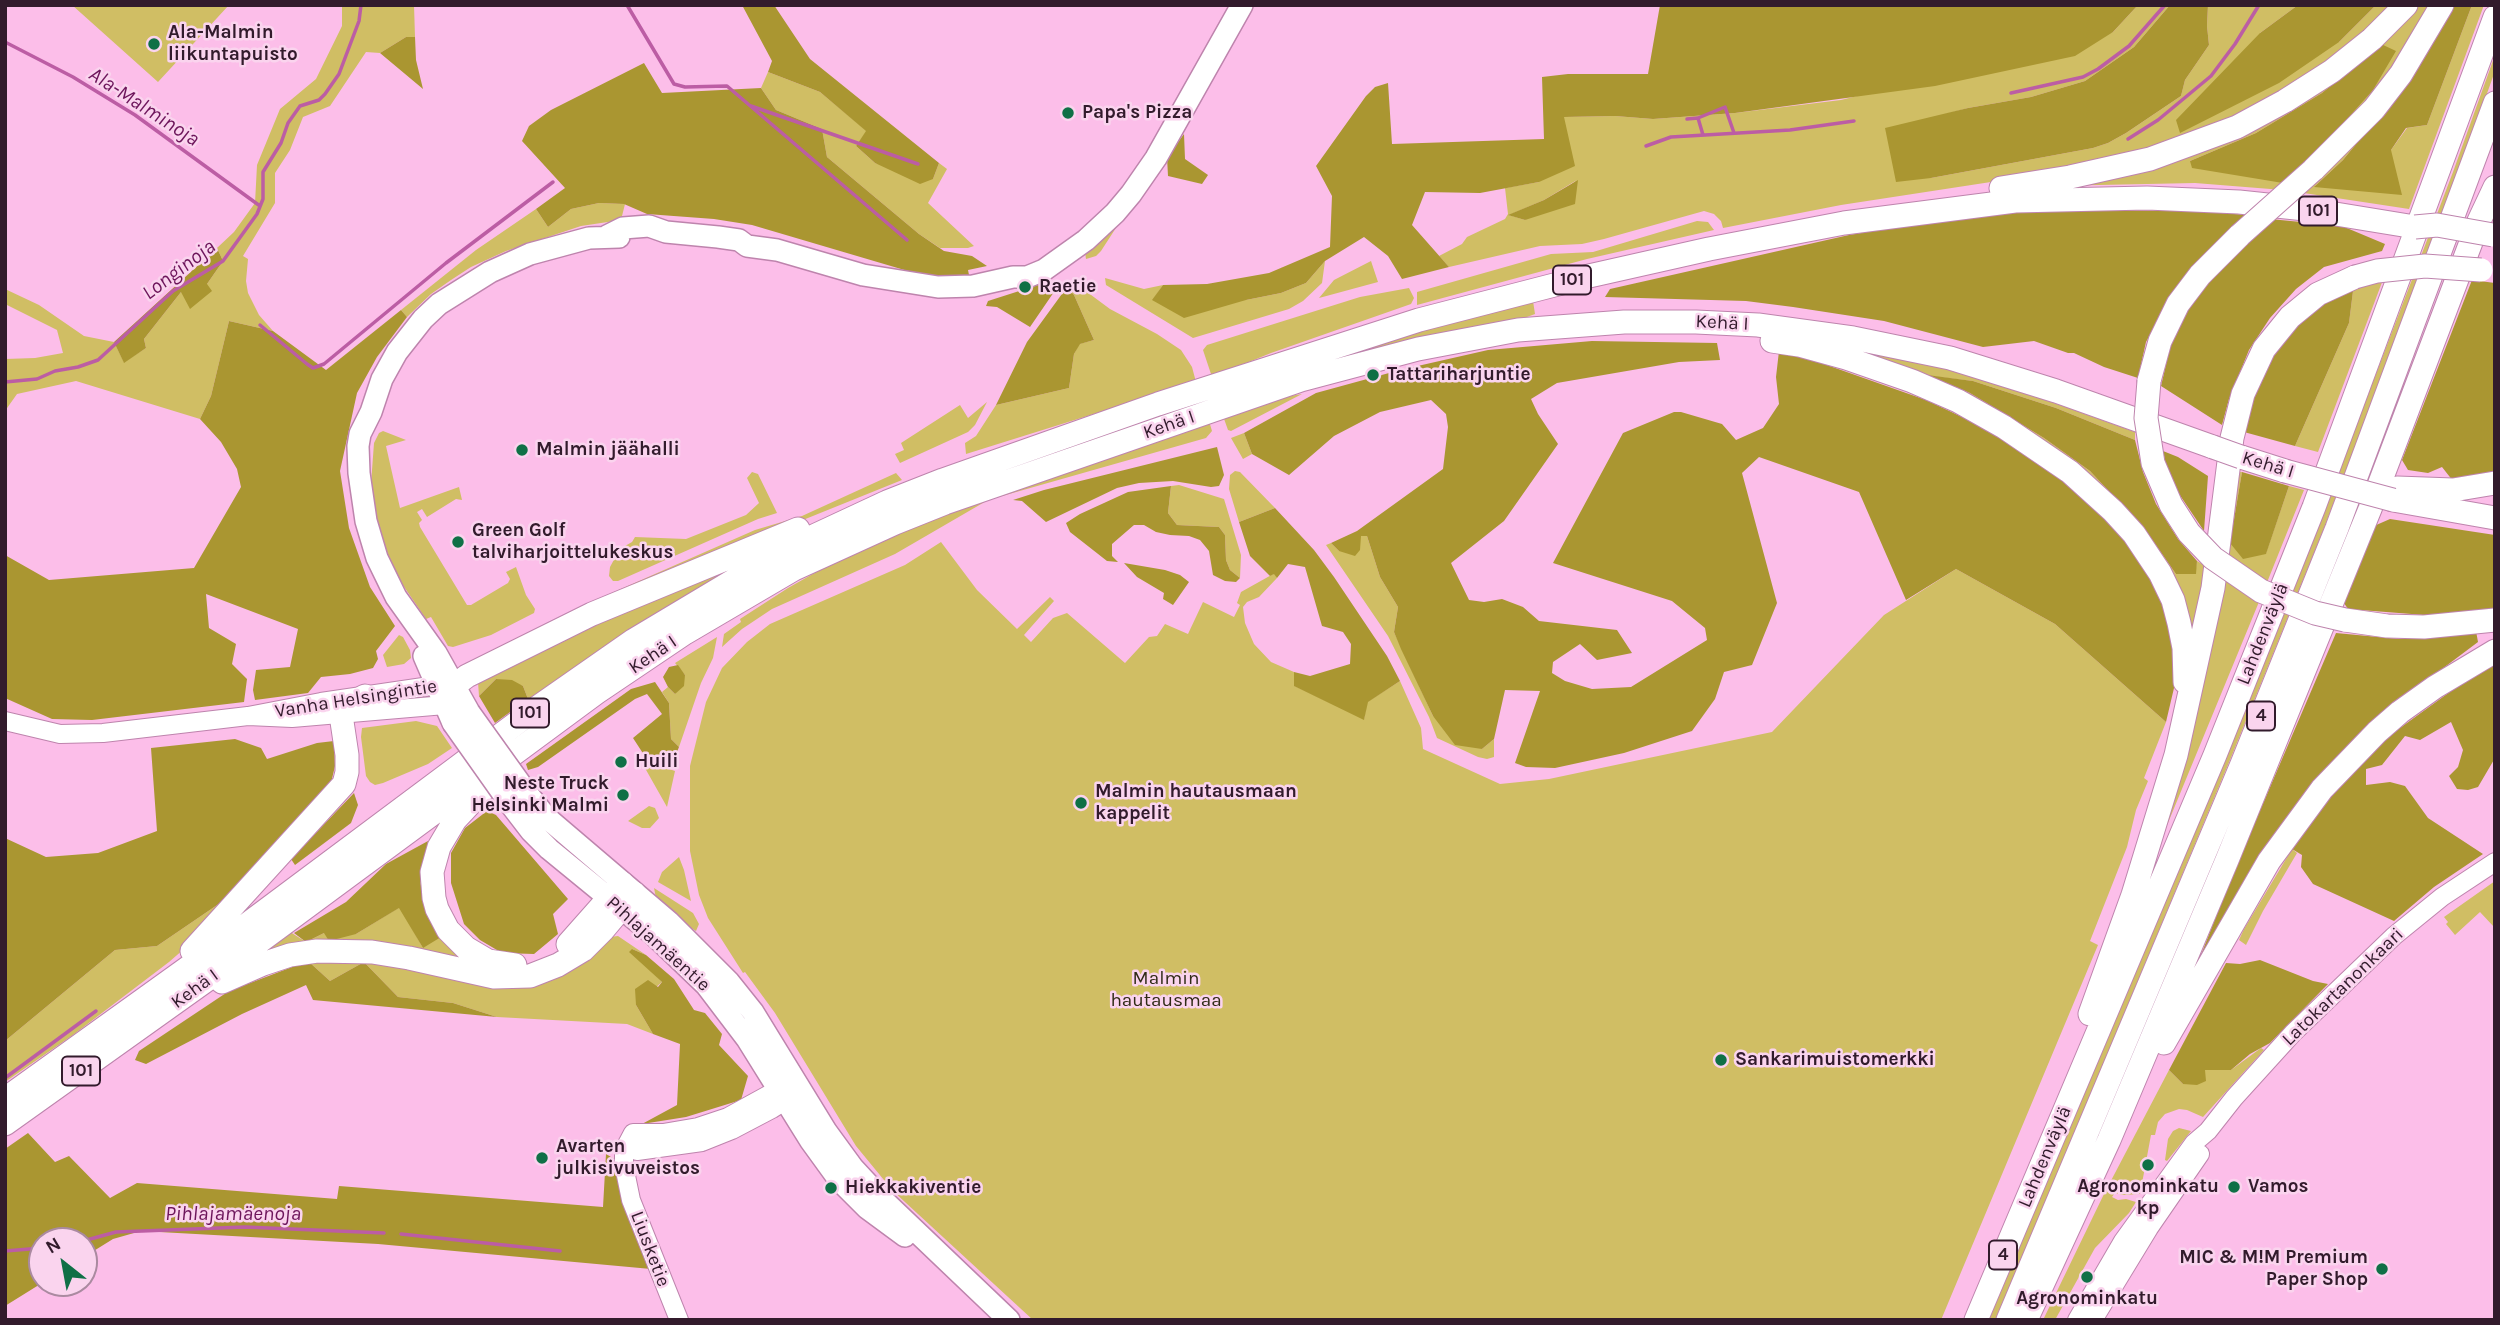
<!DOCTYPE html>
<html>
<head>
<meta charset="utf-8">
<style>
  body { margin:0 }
  #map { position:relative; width:2500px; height:1325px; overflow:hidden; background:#fcbee9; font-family:Karla,sans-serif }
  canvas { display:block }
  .frame { position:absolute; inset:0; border:7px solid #321b2c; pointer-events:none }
  .north { position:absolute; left:28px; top:1227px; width:70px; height:70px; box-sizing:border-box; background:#fad4ee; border:2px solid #aa8aa0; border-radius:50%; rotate:329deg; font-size:19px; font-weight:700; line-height:28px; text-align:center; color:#321b2c }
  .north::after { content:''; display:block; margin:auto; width:24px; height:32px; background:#0f7046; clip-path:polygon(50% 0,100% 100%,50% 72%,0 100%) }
</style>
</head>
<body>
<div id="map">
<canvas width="2500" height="1325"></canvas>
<div class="frame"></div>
<div class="north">N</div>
</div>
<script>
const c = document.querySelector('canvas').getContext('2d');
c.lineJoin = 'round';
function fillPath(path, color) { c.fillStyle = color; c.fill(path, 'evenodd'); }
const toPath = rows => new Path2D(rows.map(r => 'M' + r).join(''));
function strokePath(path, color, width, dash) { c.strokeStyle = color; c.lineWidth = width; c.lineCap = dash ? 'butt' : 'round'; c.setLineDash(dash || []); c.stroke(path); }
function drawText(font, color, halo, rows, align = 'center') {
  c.font = font + ' Karla,sans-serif'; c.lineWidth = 5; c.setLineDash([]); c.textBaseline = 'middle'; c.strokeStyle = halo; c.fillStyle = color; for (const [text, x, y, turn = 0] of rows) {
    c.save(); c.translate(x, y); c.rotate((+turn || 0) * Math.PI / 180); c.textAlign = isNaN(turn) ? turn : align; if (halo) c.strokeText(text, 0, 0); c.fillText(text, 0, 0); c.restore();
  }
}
const green = toPath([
  [72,5,229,5,158,82],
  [342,5,414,5,415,37,406,37,380,53,366,52,330,106,303,117,290,150,275,173,275,203,243,256,248,259,246,281,248,293,259,315,273,331,229,321,211,396,200,419,76,381,17,394,5,411,5,359,35,358,63,353,57,330,5,304,5,289,39,305,84,336,114,342,124,362,146,348,144,339,181,292,207,284,223,261,217,248,234,232,255,203,257,165,280,109,316,79,342,26],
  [2138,5,2170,5,2134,47,2085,81,2031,97,1968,108,1928,119,1931,178,2093,148,2108,143,2126,133,2181,96,2185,80,2209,45,2207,26,2208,5,2298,5,2260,33,2339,42,2376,5,2397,5,2352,45,2266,104,2155,148,2056,172,1841,205,1723,228,1721,221,1714,214,1704,211,1604,239,1582,244,1540,246,1449,267,1439,256,1462,244,1467,237,1505,219,1508,214,1505,188,1539,182,1564,117,1615,116,1653,119,1735,113,1841,100,2113,32],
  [1577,180,1525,220,1509,215,1544,200],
  [2413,5,2433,5,2387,80,2313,156,2345,122,2381,45,2322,93,2256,133,2190,161,2289,184,2283,190,2195,183,2051,186,2193,148],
  [2446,5,2454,5,2411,77,2343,160,2315,186,2391,150,2407,128,2427,125,2472,5,2484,5,2409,209,2297,192],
  [2495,55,2495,71,2458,175,2324,528,2230,760,2046,1201,1995,1320,1989,1320,2225,758,2318,526,2453,172],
  [768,72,820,92,867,131,856,146,875,163,933,179,939,163,947,169,928,203,974,246,968,248,940,248,919,234,827,157,822,129,776,110,761,88],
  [599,203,625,204,621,220,581,226,506,251,471,267,451,280,431,294,407,317,401,310,476,250,536,209,548,227,571,209],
  [1123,217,1101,251,1096,256,1086,259,1085,252],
  [1697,221,1708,222,1714,230,1587,259,1417,305,1417,292,1551,254,1593,252],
  [1325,261,1322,283,1303,301,1289,309,1193,338,1106,285,1105,278,1144,289,1163,285,1153,300,1246,300,1281,293,1306,283],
  [1371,261,1378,282,1319,298,1334,280],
  [2384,277,2318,452,2295,446,2349,323,2354,283],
  [1075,286,1083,289,1110,309,1157,334,1181,350,1192,367,1196,382,966,454,965,443,976,436,996,405,1069,388,1074,354,1079,344,1094,340,1074,295,1067,287],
  [1409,288,1414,298,1411,304,1271,353,1212,377,1203,350,1207,345,1360,297],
  [1533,301,1535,314,1527,317,936,499,510,746,505,740,525,725,893,508,1340,353],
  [1840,344,1979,376,2135,432,2135,440,2056,408,1973,381,1930,376,1970,393,2044,438,2090,471,2146,531,2176,574,2195,574,2197,561,2209,568,2193,659,2107,495],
  [1302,394,1231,431,1228,430,1223,416,1272,399],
  [987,402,975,425,968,432,900,463,895,454,904,450,901,443,960,405,968,418],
  [1209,421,1212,431,1206,438,988,500,895,554,772,609,742,629,722,647,724,634,741,622,740,619,788,588,834,562,944,514],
  [383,431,406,440,386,446,400,508,459,487,462,500,456,499,427,517,422,509,417,512,422,520,419,523,420,527,467,605,471,605,508,583,510,579,506,572,516,567,526,595,535,609,534,613,491,635,453,647,448,646,431,617,426,619,396,575,379,539,371,484,374,443,379,433],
  [1244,433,1252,454,1243,459,1231,438],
  [1235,471,1240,472,1275,508,1239,522,1229,489,1230,475],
  [2232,471,2242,472,2230,543,2266,553,2289,486,2304,490,2266,585,2222,557],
  [752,472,758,474,777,513,758,519,618,581,613,581,609,576,610,567,616,556,625,546,632,542,635,537,686,539,746,515,759,503,747,478],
  [896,473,902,480,590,606,589,603,755,530,802,516],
  [1179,485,1224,499,1241,555,1240,578,1230,570,1226,560,1225,535,1219,527,1177,525,1168,513,1171,486],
  [1361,535,1367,536,1380,577,1398,607,1394,632,1433,716,1482,749,1494,739,1494,757,1487,759,1478,757,1437,738,1429,717,1388,636,1326,545,1331,543,1339,551],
  [941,542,977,590,1017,629,1050,597,1054,601,1024,635,1031,642,1053,618,1067,613,1125,663,1149,637,1157,636,1165,624,1188,634,1203,602,1234,617,1240,605,1237,603,1241,592,1275,573,1277,578,1259,597,1247,602,1243,607,1245,623,1254,644,1271,662,1294,672,1295,686,1364,719,1367,702,1400,681,1421,728,1423,749,1500,784,1549,779,1772,732,1884,615,1956,569,2055,624,2166,722,2144,778,2148,781,2136,810,2127,847,2090,941,2098,945,1941,1320,1033,1320,893,1191,856,1146,775,1013,745,972,743,973,708,918,699,895,690,851,690,766,706,702,722,668,747,642,770,624,905,565],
  [744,561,528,699,523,686,496,679,479,696,478,682,572,631],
  [2221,572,2261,597,2149,869],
  [399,635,403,637,410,650,411,658,404,664,387,667,383,655],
  [717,637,713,658,701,683,679,747,671,739,669,703,662,692,668,687,675,694,685,675,675,663],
  [416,721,437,726,452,748,428,764,383,783,375,785,370,782,366,776,361,737,362,728],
  [675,757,670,765,669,769,675,771,667,807,641,761,646,758],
  [649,806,655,808,659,818,650,828,642,828,628,821],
  [2292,849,2297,853,2263,911,2246,945,2239,940,2244,929],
  [679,857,684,870,691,901,658,882,662,872],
  [423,864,468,960,256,959,287,930,306,942,324,933,356,934,400,907,423,948,426,905,420,882],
  [2495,881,2495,931,2494,927,2480,912,2455,935,2446,924,2448,922,2444,917],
  [245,886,207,929,169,962,73,1035,5,1082,5,1041,115,950,157,946],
  [654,888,693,913,699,924,696,931,668,914,656,898],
  [618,936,646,955,632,949,662,982,636,1005,653,1034,627,1024,497,1017,453,1003,398,997,364,962,330,981,308,961,345,957,483,982,610,937],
  [2261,1048,2264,1050,2203,1117,2187,1110,2179,1109,2165,1114,2158,1122,2155,1135,2151,1135,2140,1194,2123,1195,2115,1193,2112,1197,2118,1200,2126,1199,2136,1202,2129,1213,2095,1248,2055,1320,2043,1320,2104,1194,2169,1070,2183,1084,2204,1070,2231,1070],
  [2179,1128,2191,1131,2167,1161,2165,1160,2168,1139,2173,1131]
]);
const forest = toPath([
  [742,5,774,5,810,59,939,163,933,179,920,184,875,163,856,146,866,131,820,92,768,72,772,61],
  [1660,5,2138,5,2113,32,2075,56,1935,86,1735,113,1653,119,1615,116,1564,117,1575,166,1539,182,1480,193,1425,192,1412,225,1449,267,1402,279,1388,256,1364,237,1325,261,1306,283,1281,293,1246,300,1184,318,1152,300,1163,285,1207,284,1269,273,1330,247,1332,196,1316,166,1366,96,1375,87,1388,83,1392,144,1544,139,1542,77,1568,74,1648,74],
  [2170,5,2208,5,2207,26,2209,45,2185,80,2181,96,2126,133,2108,143,2093,148,1931,178,1896,182,1885,128,1968,108,2031,97,2085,81,2134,47],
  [2298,5,2376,5,2339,42,2279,83,2180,133,2176,120,2260,33],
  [2454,5,2472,5,2427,125,2406,128,2391,150,2402,195,2314,187,2343,160,2411,77],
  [406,37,415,37,416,60,423,89,380,53],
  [2381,44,2396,51,2373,90,2289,184,2192,168,2190,161,2256,133,2322,93],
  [644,63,662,93,761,88,776,110,822,129,827,157,919,234,944,251,972,256,987,266,968,270,969,275,934,276,918,274,752,225,714,219,647,214,624,204,599,203,571,209,548,227,536,209,565,188,522,141,529,126,551,110],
  [1184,134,1185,159,1208,175,1202,184,1168,176,1167,157],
  [1578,180,1575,204,1525,220,1508,215,1544,200],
  [2054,210,2193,211,2248,215,2167,302,2146,342,2138,378,2104,367,2074,353,2068,353,2034,341,1983,347,1884,321,1793,307,1746,301,1605,297,1610,289,1849,235,1958,217],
  [2270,219,2342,226,2385,244,2382,251,2324,267,2296,289,2270,318,2249,350,2229,399,2222,425,2161,386,2171,343,2185,308],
  [217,248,223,261,207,284,212,291,190,309,181,292,144,339,146,348,124,363,114,342],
  [2472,280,2495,283,2495,475,2453,481,2442,467,2428,473,2408,470,2402,460],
  [2354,283,2349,323,2295,446,2244,432,2255,389,2266,365,2302,316],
  [1038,285,1056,289,1030,327,997,307,986,306,988,301],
  [1067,287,1074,295,1094,340,1080,344,1074,354,1069,388,996,405,1027,342],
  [401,310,407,317,377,357,357,393,340,471,349,528,370,587,395,626,376,651,378,659,373,668,350,674,321,677,308,693,255,700,253,690,256,670,290,667,298,629,206,594,209,628,236,644,232,664,247,679,244,702,92,720,52,719,5,698,5,555,49,580,194,568,241,487,237,469,221,442,200,419,211,396,229,321,273,331,326,370],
  [1592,341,1717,343,1720,360,1679,362,1557,383,1531,399,1538,414,1558,444,1504,521,1451,563,1469,600,1484,602,1502,599,1523,607,1539,621,1617,630,1632,653,1597,660,1580,644,1553,662,1552,673,1565,681,1592,689,1631,687,1707,640,1705,628,1672,601,1553,563,1623,433,1674,412,1681,412,1722,424,1736,440,1763,428,1779,404,1776,377,1779,351,1807,358,1926,400,1996,433,2042,462,2117,526,2164,593,2174,653,2174,688,2166,722,2055,624,1956,569,1906,600,1859,492,1759,457,1742,473,1777,603,1752,665,1724,672,1715,699,1692,731,1624,753,1555,768,1526,767,1515,763,1540,691,1505,690,1494,739,1482,749,1455,745,1433,716,1401,649,1394,632,1398,607,1380,577,1367,536,1361,536,1360,550,1355,556,1339,551,1331,543,1357,531,1443,469,1448,427,1446,414,1431,400,1380,412,1334,436,1289,475,1252,454,1244,433,1316,393,1400,370,1488,350],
  [1927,375,1973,381,2056,408,2135,440,2143,472,2156,504,2178,539,2197,561,2196,574,2176,574,2146,531,2090,471,2044,438,1970,393],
  [1217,447,1224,475,1219,486,1211,487,1173,481,1139,483,1117,488,1046,522,1022,501,1013,500,1044,490],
  [2163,451,2178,457,2208,476,2204,531,2169,479],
  [2242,472,2289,486,2266,554,2243,559,2230,543],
  [1171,486,1168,513,1177,525,1219,527,1225,535,1226,560,1230,570,1240,578,1236,582,1225,581,1213,575,1209,551,1200,540,1189,536,1170,535,1156,532,1144,525,1134,525,1112,544,1112,556,1118,562,1107,561,1070,532,1066,523,1080,514,1128,492],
  [1275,508,1314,550,1334,577,1387,656,1400,681,1368,702,1364,720,1294,686,1294,672,1310,676,1350,664,1351,644,1343,632,1322,626,1305,567,1288,564,1277,578,1274,574,1270,576,1250,556,1239,522],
  [2390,519,2495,535,2495,609,2437,616,2348,609,2344,603,2374,526],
  [1124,563,1165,570,1180,575,1189,582,1173,605,1163,599,1164,593,1137,577],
  [2476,631,2478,642,2394,705,2346,747,2291,812,2197,965,2232,876,2336,633,2399,639,2454,635],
  [678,665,685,675,684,686,675,694,668,687,663,677,669,667],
  [2495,665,2495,758,2478,787,2468,790,2457,789,2449,776,2458,767,2463,750,2451,722,2420,740,2405,736,2382,765,2366,769,2366,785,2390,782,2405,786,2428,818,2483,854,2434,887,2394,921,2313,884,2301,867,2302,855,2292,849,2315,815,2348,776,2389,736,2476,673],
  [496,679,512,680,523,686,528,699,495,723,479,696],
  [655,682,669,703,671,739,679,747,675,757,646,758,633,738,662,714,647,694,635,699,538,767,528,770,526,764,631,689],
  [235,739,261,748,267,759,317,743,334,741,335,766,331,783,245,886,157,946,115,950,5,1041,5,838,46,857,98,853,157,831,151,748],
  [354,793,358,805,351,823,295,865,291,859],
  [487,811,496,815,568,899,553,914,558,934,534,954,502,953,480,940,464,924,451,883,451,853,465,828],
  [428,841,420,882,426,905,441,937,423,948,399,908,356,934,329,941,324,933,306,942,294,933,346,902,386,864],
  [632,949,646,955,674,979,694,1010,705,1013,722,1034,719,1045,748,1076,741,1100,686,1117,642,1124,677,1105,680,1044,653,1034,636,1005,635,989,648,980,658,987,662,982,629,952],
  [2260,960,2313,981,2328,984,2270,1043,2250,1054,2231,1070,2205,1070,2206,1081,2197,1085,2183,1084,2169,1070,2226,963,2240,964],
  [308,961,330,981,364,962,398,997,453,1003,497,1017,313,1000,306,985,242,1014,146,1064,135,1060,139,1051,229,991],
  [28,1133,55,1162,69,1156,110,1198,137,1183,337,1199,339,1186,603,1207,606,1154,616,1160,629,1220,651,1269,378,1244,141,1231,113,1239,84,1257,84,1241,42,1241,42,1283,5,1306,5,1149]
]);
const stream = toPath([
  [627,5,674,84,685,87,727,86,907,240],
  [5,42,73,77,135,115,260,206],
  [2011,93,2083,77,2098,69,2129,46,2165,5],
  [751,106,918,164],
  [1687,119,1698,118],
  [1703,135,1698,118,1725,107,1734,133],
  [2128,139,2158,120,2211,76,2235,44,2259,5],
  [1646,146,1671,137,1790,130,1854,121],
  [260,325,307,364,313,368,324,364,446,263,553,182],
  [5,382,37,379,55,371,78,367,98,360,173,291,223,261,257,214,263,199,263,172,281,143,288,123,300,106,319,100,325,94,339,74,359,21,361,5],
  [5,1078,96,1011],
  [401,1234,560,1251],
  [83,1241,116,1232,245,1227,384,1233],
  [5,1251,42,1248]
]);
const secondary = toPath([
  [5,721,60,734,103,733,248,716,321,702,437,685,455,685,445,705,292,718,248,716],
  [633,1133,624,1150,624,1166,631,1200,679,1320],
  [633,1133,663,1133,698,1127,728,1117,779,1089,790,1087],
  [637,1151,702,1142,732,1130,772,1109,786,1100,793,1091],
  [2077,1320,2123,1241,2194,1143,2208,1131,2234,1098,2293,1033,2394,936,2442,897,2495,862],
  [2093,1320,2149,1228,2200,1154]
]);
const primary = toPath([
  [607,236,623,228,649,226,666,232,718,237,739,240,747,246,777,250,863,275,938,287,973,286,1013,277,1027,277,1044,270,1086,240,1115,213,1131,194,1156,158,1242,5],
  [424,656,453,723],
  [469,712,436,653,396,597,377,558,366,521,359,473,358,446,360,434,371,412,382,379,397,352,423,319,439,304,490,272,530,254,589,238,619,237],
  [527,793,547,818,669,922,729,982,753,1012,826,1131,853,1168,879,1196,1009,1320],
  [511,805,531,831,549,849,654,935,706,985,747,1039,810,1140,839,1180,867,1208,905,1236]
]);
const highway = toPath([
  [2313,170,2374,109,2401,74,2442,5],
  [2001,188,2070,177,2150,159,2237,127,2285,101,2332,71,2372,39,2406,5],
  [1772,341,1799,345,1846,358,1912,381,1958,401,2004,427,2070,472,2113,511,2134,534,2160,573,2173,600,2179,623,2184,648,2185,682],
  [2149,381,2160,341,2178,304,2200,275,2240,235],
  [2241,457,2285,471],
  [2397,488,2453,490,2495,483],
  [2393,500,2495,518],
  [2345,620,2387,626,2424,627,2495,620],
  [455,685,467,676,592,614,798,529],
  [483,790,455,820,439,847,432,872,434,898,437,909,448,930,466,948,488,961,515,965],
  [568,944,622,883],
  [192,951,344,784,347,772,347,755,341,715,348,706,365,696],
  [222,982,263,964,290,955,317,951,372,952,409,958,494,977,530,976,558,965,583,950,603,930,634,893],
  [2090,1014,2133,895,2176,755,2213,588,2232,438,2243,394,2264,349,2290,317,2318,294,2355,277],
  [2164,1043,2269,861,2322,789,2377,732,2400,712,2435,687,2495,651],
  [5,1099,218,946,538,707,634,640,786,549,887,502,943,480,1158,404,1419,320,1589,276,1709,249,1844,223,2015,201,2147,198,2239,202,2305,209,2415,227],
  [5,1124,232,962,596,693,685,633,794,569,895,523,945,503,1301,380,1418,349,1518,330,1624,322,1696,322,1758,325,1853,338,1950,358,2056,391,2213,447],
  [1976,1320,2215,755,2314,507,2495,17],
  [2008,1320,2242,764,2337,528,2495,103],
  [2026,1320,2109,1140,2227,860,2370,509,2479,221,2495,187]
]);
const primaryBridge = toPath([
  [469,712,527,793],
  [453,723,511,805]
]);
const highwayBridge = toPath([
  [2415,227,2437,225,2493,235],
  [2240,235,2313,170],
  [2355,277,2377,271,2425,266,2481,270],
  [2149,381,2146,418,2153,463,2171,505,2189,533,2213,558,2261,591,2315,613,2345,620],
  [2213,447,2241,457],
  [2285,471,2393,500]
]);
const markers = [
  [154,44,7,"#0f7046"],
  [1068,113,7,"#0f7046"],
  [1025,287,7,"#0f7046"],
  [1373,375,7,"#0f7046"],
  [522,450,7,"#0f7046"],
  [458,542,7,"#0f7046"],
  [621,762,7,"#0f7046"],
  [623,795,7,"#0f7046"],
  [1081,803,7,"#0f7046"],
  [1721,1060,7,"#0f7046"],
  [542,1158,7,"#0f7046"],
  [2148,1165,7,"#0f7046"],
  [2234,1187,7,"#0f7046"],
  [831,1188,7,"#0f7046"],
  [2382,1269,7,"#0f7046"],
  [2087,1277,7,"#0f7046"]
];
const shields = [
  [2318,211,38],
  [1572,280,38],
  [530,713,38],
  [2261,716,28],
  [81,1071,38],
  [2003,1255,28]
];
const shieldNames = [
  ["101",2318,211],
  ["101",1572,280],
  ["101",530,713],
  ["4",2261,716],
  ["101",81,1071],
  ["4",2003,1255]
];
const poiNames = [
  ["Ala-Malmin",168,33],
  ["liikuntapuisto",168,55],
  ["Papa's Pizza",1082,113],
  ["Raetie",1039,287],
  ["Tattariharjuntie",1387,375],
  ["Malmin jäähalli",536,450],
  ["Green Golf",472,531],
  ["talviharjoittelukeskus",472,553],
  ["Huili",635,762],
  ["Neste Truck",609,784,"right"],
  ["Helsinki Malmi",609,806,"right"],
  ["Malmin hautausmaan",1095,792],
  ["kappelit",1095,814],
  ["Sankarimuistomerkki",1735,1060],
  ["Avarten",556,1147],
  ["julkisivuveistos",556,1169],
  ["Agronominkatu",2148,1187,"center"],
  ["kp",2148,1209,"center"],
  ["Vamos",2248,1187],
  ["Hiekkakiventie",845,1188],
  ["MIC & M!M Premium",2368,1258,"right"],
  ["Paper Shop",2368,1280,"right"],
  ["Agronominkatu",2087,1299,"center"]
];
const streetNames = [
  ["Kehä I",1722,323,3],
  ["Kehä I",1169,425,-19],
  ["Kehä I",2268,465,17],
  ["Lahdenväylä",2263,634,-68],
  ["Kehä I",653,655,-34],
  ["Vanha Helsingintie",356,699,-9],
  ["Pihlajamäentie",658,944,42],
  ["Latokartanonkaari",2343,987,-44],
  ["Kehä I",195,989,-36],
  ["Lahdenväylä",2045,1157,-67],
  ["Liusketie",650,1249,69]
];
const parkNames = [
  ["Malmin",1166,979],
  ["hautausmaa",1166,1001]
];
const waterNames = [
  ["Ala-Malminoja",144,107,33],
  ["Longinoja",179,270,-37],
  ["Pihlajamäenoja",233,1214]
];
fillPath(green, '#d0be64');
fillPath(forest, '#aa9631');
strokePath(stream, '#bc5da4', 3.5);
strokePath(secondary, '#be84ad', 20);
strokePath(primary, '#be84ad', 24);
strokePath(highway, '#be84ad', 25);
strokePath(secondary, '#fff', 18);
strokePath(primary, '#fff', 21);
strokePath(highway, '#fff', 23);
strokePath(primaryBridge, '#be84ad', 24, []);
strokePath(highwayBridge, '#be84ad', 25, []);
strokePath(primaryBridge, '#fff', 21);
strokePath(highwayBridge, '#fff', 23);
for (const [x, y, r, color] of markers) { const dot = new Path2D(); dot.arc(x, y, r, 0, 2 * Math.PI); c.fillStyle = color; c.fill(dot); strokePath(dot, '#fad4ee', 2.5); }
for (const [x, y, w] of shields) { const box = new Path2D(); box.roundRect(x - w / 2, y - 14.5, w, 29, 5); c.fillStyle = '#fad4ee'; c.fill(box); strokePath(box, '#321b2c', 2); }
drawText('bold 18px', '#321b2c', null, shieldNames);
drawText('bold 19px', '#321b2c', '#fad4ee', poiNames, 'left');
drawText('19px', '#321b2c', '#fad4ee', streetNames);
drawText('19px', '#302b16', '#fad4ee', parkNames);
drawText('italic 21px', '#6d155b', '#fad4ee', waterNames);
</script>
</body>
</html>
